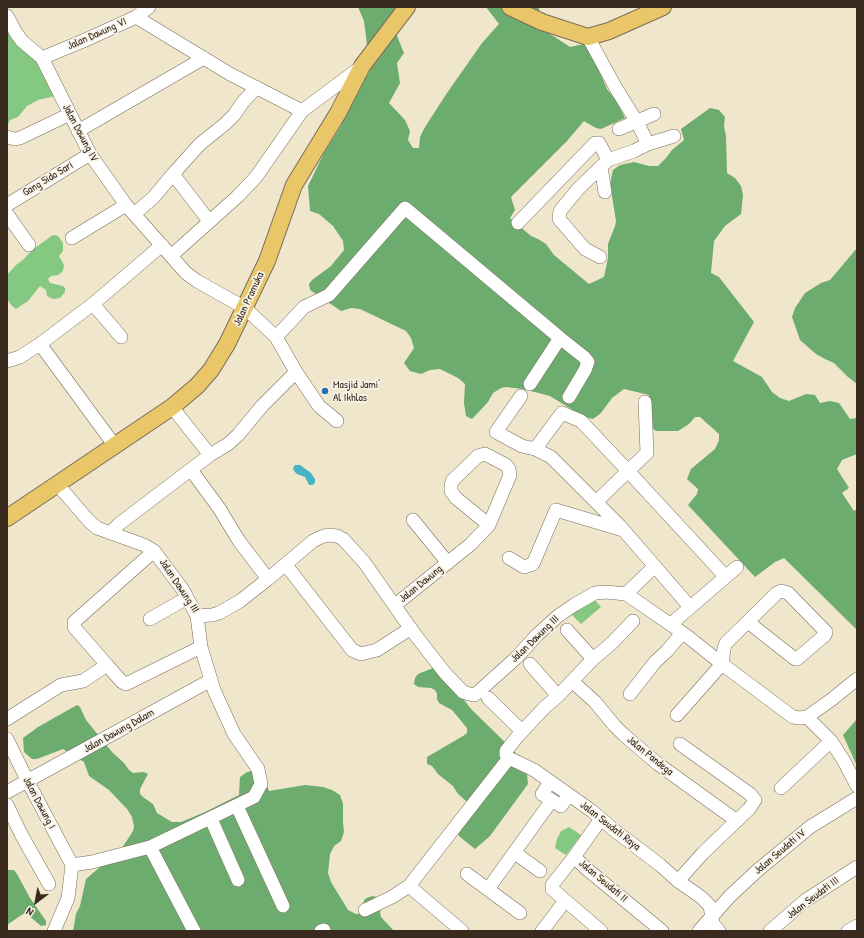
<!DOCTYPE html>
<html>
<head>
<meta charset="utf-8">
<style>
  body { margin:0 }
  #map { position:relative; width:864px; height:938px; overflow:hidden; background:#efe6cb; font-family:"Patrick Hand",sans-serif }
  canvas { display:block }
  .frame { position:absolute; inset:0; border:8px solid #3b2a1e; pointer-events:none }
  .north { position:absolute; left:16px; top:882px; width:40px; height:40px; -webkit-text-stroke:3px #f7f3e8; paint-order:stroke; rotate:212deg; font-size:11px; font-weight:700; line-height:16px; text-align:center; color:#3b2a1e }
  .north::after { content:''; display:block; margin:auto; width:14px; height:18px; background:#3b2a1e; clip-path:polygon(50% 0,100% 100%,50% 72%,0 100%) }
</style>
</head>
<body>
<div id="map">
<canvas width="864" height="938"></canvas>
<div class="frame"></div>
<div class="north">N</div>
</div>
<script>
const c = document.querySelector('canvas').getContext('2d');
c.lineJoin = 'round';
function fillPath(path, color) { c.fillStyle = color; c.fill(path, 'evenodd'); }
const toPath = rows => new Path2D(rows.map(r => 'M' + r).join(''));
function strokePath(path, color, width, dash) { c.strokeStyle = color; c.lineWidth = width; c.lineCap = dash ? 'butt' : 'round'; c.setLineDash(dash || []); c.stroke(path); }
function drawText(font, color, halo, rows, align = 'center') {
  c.font = font + ' "Patrick Hand",sans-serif'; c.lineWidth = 3.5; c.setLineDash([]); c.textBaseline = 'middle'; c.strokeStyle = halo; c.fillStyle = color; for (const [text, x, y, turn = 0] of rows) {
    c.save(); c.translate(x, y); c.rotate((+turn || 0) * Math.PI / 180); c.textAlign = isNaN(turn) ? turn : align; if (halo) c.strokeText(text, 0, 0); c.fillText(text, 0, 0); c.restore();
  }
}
const green = toPath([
  [7,28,39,60,55,96,38,100,27,106,18,117,10,120,7,126],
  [53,235,58,236,63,243,63,251,59,256,64,265,63,271,58,275,51,276,48,279,50,283,63,286,65,288,65,292,60,298,53,299,47,296,46,290,40,286,28,301,16,309,12,306,7,299,7,275,16,265,24,259,32,250],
  [592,597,601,607,581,624,572,615],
  [569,827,581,835,566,855,555,848,557,839,561,831]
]);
const forest = toPath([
  [358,7,413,7,398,27,397,36,404,53,397,63,400,83,389,103,405,120,410,131,408,140,413,148,419,148,420,137,425,127,447,93,482,43,499,24,486,7,539,7,541,28,570,47,588,43,591,52,607,89,617,102,625,118,601,129,596,128,584,121,567,141,511,197,515,210,510,218,531,236,538,239,546,244,554,255,589,284,604,277,608,258,608,244,615,226,616,221,610,184,613,170,620,165,634,162,649,166,658,166,666,158,672,150,684,140,681,129,710,108,719,110,725,117,724,126,726,136,727,173,735,178,741,186,743,195,741,214,725,226,714,241,711,273,719,277,754,322,733,361,762,377,772,392,780,398,789,401,806,394,815,395,820,403,830,401,839,403,850,419,857,418,857,454,842,460,837,469,849,488,842,493,854,511,857,509,857,630,784,558,775,562,755,577,688,505,697,494,698,489,687,479,691,469,715,449,719,440,719,434,700,417,695,417,689,424,678,431,656,431,652,428,649,414,649,395,624,389,612,398,601,413,593,419,584,417,550,396,523,389,506,387,501,388,493,393,488,402,472,419,466,416,464,403,465,384,458,378,440,369,430,370,421,374,410,371,404,363,414,348,411,338,406,331,360,309,351,308,341,311,310,290,309,284,312,280,331,266,344,250,343,241,333,226,319,214,310,211,308,186,324,153,341,126,358,87,369,73,370,68,366,49,367,45,364,21],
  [857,248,857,384,848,377,834,363,825,359,816,354,800,340,792,317,795,308,805,293,821,283,830,280],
  [438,666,471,709,515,752,527,774,528,784,490,836,475,849,459,836,457,832,473,807,458,794,453,786,438,774,432,766,427,764,427,757,463,736,467,733,467,728,452,710,439,703,437,699,437,694,435,690,431,688,418,687,414,684,415,678,418,674],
  [77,705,80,707,86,720,112,752,124,763,129,770,133,773,144,772,148,774,140,789,140,794,143,797,153,804,157,813,172,822,181,822,205,812,239,795,240,777,247,772,252,771,265,781,269,791,305,785,323,787,332,790,340,795,343,804,343,822,344,832,341,841,334,846,330,854,328,873,331,882,348,910,356,914,361,914,363,903,365,899,369,897,373,896,386,900,381,908,380,913,381,917,394,931,73,931,76,914,80,906,86,879,122,848,133,831,134,826,132,817,127,809,109,790,89,776,84,762,63,749,37,759,32,759,24,752,23,738,38,727],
  [857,719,857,766,843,735],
  [7,870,14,870,17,874,30,898,46,921,46,925,41,926,27,914,23,914,7,925]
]);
const water = toPath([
  [295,465,300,465,311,473,315,479,315,482,313,485,309,485,305,477,297,474,294,471,293,468]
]);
const minor = toPath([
  [7,16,16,33,22,41,42,58,90,154,126,205,186,273,197,281,245,308,276,337,296,372,262,406,238,435,228,444,210,455,119,524,110,533],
  [136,17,230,74,302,111],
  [588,37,617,90,637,122,648,144,634,151,608,160,579,188,560,211,559,219,585,249,600,257],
  [42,58,83,41,136,17,149,7],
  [619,129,654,114],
  [78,131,204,58],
  [7,137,15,139,20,138,70,114],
  [648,144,674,136],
  [601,167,605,192],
  [7,205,90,154],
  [7,214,29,245],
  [134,214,153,198,173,174],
  [209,221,173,174,200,144,225,124,234,115,243,102,256,88],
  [518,223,595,143,599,143,608,160],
  [72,238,126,205],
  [171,256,238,196,256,177,302,111,361,67],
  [93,304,121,337],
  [276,337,304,307,329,295,405,208,560,338,530,384],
  [560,338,584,357,588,362,585,370,569,397],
  [40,344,115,446],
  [7,361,20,357,40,344,93,304,162,245],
  [296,372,319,406,337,421],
  [521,396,496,432,522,446,535,449,551,457,620,526,690,607],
  [172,407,210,455],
  [535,449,562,413,581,421,628,471,647,453,645,402],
  [191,470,219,508,239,541,268,579],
  [57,484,89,521,97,528,144,545,154,551,183,590,197,616,212,615,219,613,240,601,268,579,313,541,321,537,328,535,337,536,343,539,364,562,413,632,445,673,463,692,469,694,474,695,477,693,516,658,537,635,558,616,574,605,595,593,606,592,626,594,641,604,687,636,722,664,793,717,800,718,807,717,831,700,857,679],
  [596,502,628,471,725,576],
  [413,520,448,563],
  [509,558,524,567,533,564,556,510,623,530],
  [286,565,352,650,361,654,377,650,411,628],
  [626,594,655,566],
  [395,605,471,544,489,525,510,475,509,469,506,465,485,454,478,456,453,480,451,485,451,491,456,498,489,525],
  [150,619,180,602,188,599],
  [633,621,612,643,593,659,558,696,545,707,517,737,506,751,506,755,509,758,534,770,592,811,614,830,660,865,678,881,701,897,710,906,713,924,719,931],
  [671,624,737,567],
  [567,630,593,659],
  [530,664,558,696],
  [107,665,74,627,74,622,154,551],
  [572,681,595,702,614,725,624,735,658,764,737,821],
  [630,694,655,662,667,651,682,633],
  [488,698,522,731],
  [677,715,722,664,724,648,726,643,777,593,781,591,788,593,826,632,825,635,797,659,795,659,748,622],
  [807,717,831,741,844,761,857,786],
  [7,719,61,685,83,681,107,665,122,682,126,684,201,647],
  [7,739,27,780,72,865],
  [550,782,542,794,561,806,569,795],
  [781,788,831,741],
  [7,792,211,680],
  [7,805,21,834,49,884],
  [237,806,283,906],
  [211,819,238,880],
  [150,847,194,931],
  [515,853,540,871],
  [574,857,601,819],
  [72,865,92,862,150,847,254,797,261,784,258,769,234,734,214,690,201,647,197,616],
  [467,874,520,913],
  [678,881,703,853,749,809,755,800,750,794,680,744],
  [409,886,509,758],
  [488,889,552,800],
  [365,910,392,897,409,886,462,931],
  [54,931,68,898,72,865],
  [321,931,324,930],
  [542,931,565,901],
  [601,931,552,889,552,885,574,857,588,870,662,931],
  [699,931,730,896,758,870,810,827,857,798],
  [770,931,806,900,857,867],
  [848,931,857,926]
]);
const major = toPath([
  [510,7,542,22,588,37,609,31,663,7],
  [7,518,172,407,197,386,211,370,227,344,267,261,294,185,338,113,362,66,407,7]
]);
const markers = [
  [325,391,4,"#1f6fb2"]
];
const streetNames = [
  ["Jalan Dawung VI",97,34,-24],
  ["Jalan Dawung IV",80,133,62],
  ["Gang Sido Sari",48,179,-31],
  ["Jalan Pramuka",249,299,-65],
  ["Jalan Dawung",421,584,-39],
  ["Jalan Dawung III",179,586,56],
  ["Jalan Dawung III",535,639,-44],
  ["Jalan Dawung Dalam",119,731,-29],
  ["Jalan Pandega",650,756,39],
  ["Jalan Dawung I",39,803,62],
  ["Jalan Seudati Raya",610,826,38],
  ["Jalan Seudati IV",780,852,-40],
  ["Jalan Seudati II",603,881,40],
  ["Jalan Seudati III",813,898,-37]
];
const poiNames = [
  ["Masjid Jami'",333,385],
  ["Al Ikhlas",333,398]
];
fillPath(green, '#85c881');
fillPath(forest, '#6cac6f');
fillPath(water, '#46b3c2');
strokePath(minor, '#7a6c5b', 14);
strokePath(major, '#7a6c5b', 18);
strokePath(minor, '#fff', 13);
strokePath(major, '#e9c769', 16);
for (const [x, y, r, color] of markers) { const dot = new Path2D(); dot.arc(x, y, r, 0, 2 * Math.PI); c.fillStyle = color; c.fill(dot); strokePath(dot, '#f7f3e8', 1.5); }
drawText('11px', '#3b2a1e', '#f7f3e8', streetNames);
drawText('11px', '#3b2a1e', '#f7f3e8', poiNames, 'left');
</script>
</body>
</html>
